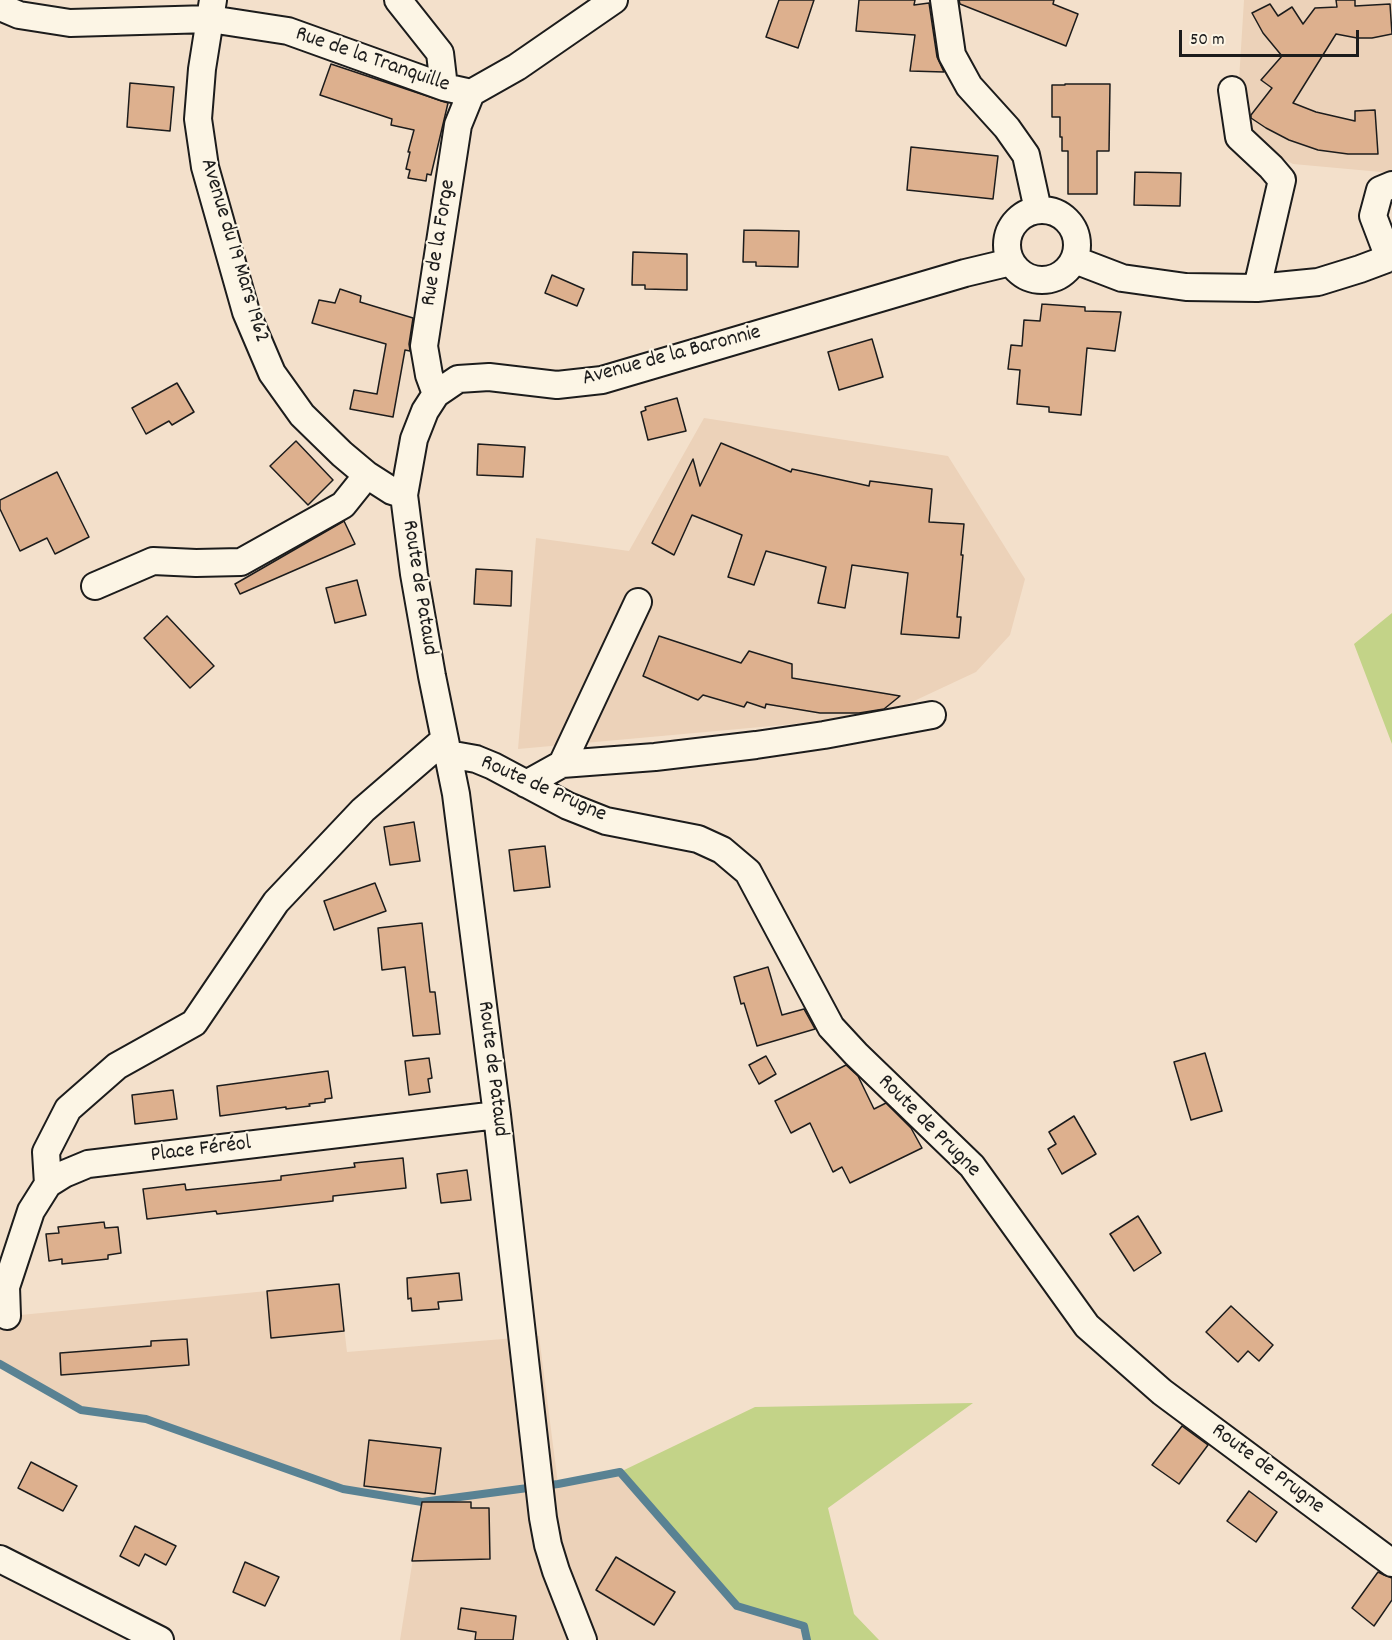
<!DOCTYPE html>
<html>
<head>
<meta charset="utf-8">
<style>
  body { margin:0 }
  #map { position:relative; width:1392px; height:1640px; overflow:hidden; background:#f3e0cb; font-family:Dekko,sans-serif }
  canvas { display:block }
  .scale { position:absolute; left:1179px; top:30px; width:180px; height:27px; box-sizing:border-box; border:3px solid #1c1c1c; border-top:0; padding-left:8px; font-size:18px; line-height:21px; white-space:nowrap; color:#1c1c1c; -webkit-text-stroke:4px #fcf5e5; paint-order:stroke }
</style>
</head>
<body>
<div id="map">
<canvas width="1392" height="1640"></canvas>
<div class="scale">50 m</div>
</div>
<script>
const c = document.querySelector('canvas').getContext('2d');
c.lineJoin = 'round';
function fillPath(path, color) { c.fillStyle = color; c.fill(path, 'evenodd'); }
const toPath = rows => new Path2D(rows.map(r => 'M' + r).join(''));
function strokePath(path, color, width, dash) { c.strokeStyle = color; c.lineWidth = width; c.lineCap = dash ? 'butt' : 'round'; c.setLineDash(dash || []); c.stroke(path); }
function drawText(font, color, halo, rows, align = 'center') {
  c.font = font + ' Dekko,sans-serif'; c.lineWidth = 4.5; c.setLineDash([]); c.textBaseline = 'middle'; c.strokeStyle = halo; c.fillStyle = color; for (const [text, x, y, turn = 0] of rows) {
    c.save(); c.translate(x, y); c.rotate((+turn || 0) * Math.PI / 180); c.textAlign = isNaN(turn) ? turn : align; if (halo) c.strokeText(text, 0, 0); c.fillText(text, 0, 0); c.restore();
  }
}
const built = toPath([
  [1244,0,1392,0,1392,173,1293,164,1248,140,1238,96],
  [704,418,948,456,1025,579,1010,635,976,672,882,716,518,749,536,538,629,551],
  [339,1284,347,1352,539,1336,558,1484,620,1472,737,1606,804,1626,807,1640,400,1640,422,1502,343,1489,146,1419,81,1410,0,1364,0,1317]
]);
const green = toPath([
  [1392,613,1392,744,1354,644],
  [973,1403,828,1508,854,1614,879,1640,807,1640,804,1626,737,1606,620,1472,755,1407]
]);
const stream = toPath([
  [0,1364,81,1410,146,1419,343,1489,422,1502,558,1484,620,1472,737,1606,804,1626,807,1640]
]);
const building = toPath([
  [779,0,814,0,798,48,766,37,779,0],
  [859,0,915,0,914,5,929,3,937,57,944,72,910,71,915,35,856,31,859,0],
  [959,0,1054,0,1053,4,1078,14,1066,46,960,4,959,0],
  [1336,0,1355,0,1355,6,1390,4,1392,34,1372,38,1357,38,1336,34,1293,103,1316,112,1355,121,1355,111,1375,110,1378,154,1348,154,1318,150,1289,140,1266,128,1251,118,1251,115,1272,88,1261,80,1282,56,1263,33,1252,13,1270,4,1278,16,1292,7,1303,24,1315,8,1337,7,1336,0],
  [331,64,448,103,431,175,427,174,426,181,408,178,410,170,406,169,410,152,408,152,414,130,391,125,392,119,320,95,331,64],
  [130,83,174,87,170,131,127,127,130,83],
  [1065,84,1110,84,1109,151,1097,151,1097,194,1068,194,1068,151,1062,151,1062,137,1060,137,1060,117,1052,117,1052,85,1065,85,1065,84],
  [911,147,998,156,993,199,907,190,911,147],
  [1135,172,1181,173,1180,206,1134,205,1135,172],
  [744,230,799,231,798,267,756,266,756,262,743,262,744,230],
  [633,252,687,254,687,290,645,289,645,285,632,285,633,252],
  [552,275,584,289,577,306,545,293,552,275],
  [340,289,361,296,360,302,413,318,409,344,410,351,405,350,393,417,350,409,354,390,377,394,386,344,312,323,319,300,335,303,340,289],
  [1042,304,1085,307,1085,311,1121,312,1115,351,1087,348,1081,415,1049,412,1049,407,1017,404,1020,370,1008,369,1011,345,1022,346,1024,320,1040,321,1042,304],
  [872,339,883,377,839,390,828,352,872,339],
  [177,383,194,412,172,425,169,421,146,434,132,408,177,383],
  [677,398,686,431,648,440,641,412,646,410,645,407,677,398],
  [296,441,333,480,308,505,270,466,296,441],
  [721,443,791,472,792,469,869,486,870,481,932,489,929,522,964,524,961,555,963,555,957,617,961,617,959,638,901,634,908,573,852,565,845,608,818,603,826,567,766,551,754,585,728,577,742,535,692,515,674,555,652,543,693,459,700,486,721,443],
  [478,444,525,447,523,477,477,475,478,444],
  [57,472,89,537,55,554,47,538,20,551,0,509,0,500,57,472],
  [344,521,355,544,240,594,235,584,344,521],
  [476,569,512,571,511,606,474,604,476,569],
  [357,580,366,615,335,623,326,588,357,580],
  [167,616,214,666,190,688,144,638,167,616],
  [659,636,741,663,749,651,792,664,792,678,900,696,884,709,859,713,820,713,766,704,765,708,747,702,744,707,703,695,698,700,643,676,659,636],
  [414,822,420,861,390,865,384,827,414,822],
  [545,846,550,887,514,891,509,850,545,846],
  [375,883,386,911,334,930,324,901,375,883],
  [422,923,430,992,435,992,440,1034,413,1036,405,967,382,970,378,928,422,923],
  [768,967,782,1015,804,1009,815,1029,757,1046,744,1003,741,1004,734,977,768,967],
  [1205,1053,1222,1111,1191,1120,1174,1062,1205,1053],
  [766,1056,776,1074,759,1084,749,1065,766,1056],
  [429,1058,432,1078,428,1079,430,1092,409,1095,405,1061,429,1058],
  [846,1065,858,1076,874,1109,886,1103,911,1128,922,1148,850,1183,842,1167,833,1172,810,1123,791,1133,775,1101,846,1065],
  [328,1071,332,1098,325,1099,325,1102,309,1104,310,1106,286,1109,286,1107,220,1116,217,1086,328,1071],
  [173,1090,177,1119,135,1124,132,1095,173,1090],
  [1074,1116,1096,1154,1062,1174,1048,1149,1056,1144,1049,1132,1074,1116],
  [403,1158,406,1188,333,1196,333,1201,217,1214,216,1211,147,1219,143,1189,185,1184,186,1190,281,1180,281,1176,355,1167,354,1163,403,1158],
  [467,1170,471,1200,441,1203,437,1174,467,1170],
  [1138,1216,1161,1253,1134,1271,1110,1234,1138,1216],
  [104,1222,105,1228,118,1227,121,1253,108,1255,108,1259,62,1264,62,1259,49,1261,46,1234,59,1233,58,1227,104,1222],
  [459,1273,462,1300,438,1302,439,1309,412,1311,411,1298,408,1299,407,1278,459,1273],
  [339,1284,344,1331,271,1338,267,1291,339,1284],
  [1231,1306,1273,1345,1259,1361,1248,1351,1238,1362,1206,1332,1231,1306],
  [187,1339,189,1365,61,1375,60,1353,151,1346,151,1341,187,1339],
  [1182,1426,1208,1445,1179,1484,1152,1465,1182,1426],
  [369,1440,441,1448,435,1494,364,1486,369,1440],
  [31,1462,77,1486,63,1511,18,1488,31,1462],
  [1249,1491,1277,1512,1256,1542,1227,1521,1249,1491],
  [422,1502,471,1502,471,1508,489,1508,490,1559,412,1561,422,1502],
  [135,1526,176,1546,166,1565,145,1554,139,1566,120,1556,135,1526],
  [616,1557,675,1592,654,1625,596,1590,616,1557],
  [245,1562,279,1577,265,1606,233,1592,245,1562],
  [1378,1572,1384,1575,1392,1578,1392,1600,1374,1626,1352,1608,1378,1572],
  [461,1608,516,1616,513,1640,475,1640,476,1632,458,1629,461,1608]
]);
const minor = toPath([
  [213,0,202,69,198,119,205,167,246,312,272,373,302,415,342,454,367,475,392,491,404,495],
  [398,0,440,53,444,87],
  [944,0,952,55,969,86,1007,128,1026,155,1038,210],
  [0,7,19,15,70,23,210,19,288,31,444,87,471,93,517,67,614,0],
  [1232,90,1239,137,1271,167,1282,180,1257,288],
  '1007 245a35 35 0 1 1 70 0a35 35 0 1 1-70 0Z',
  [1389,258,1373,216,1380,190,1392,185],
  [1075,260,1122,278,1186,287,1257,288,1318,282,1360,269,1392,257],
  [436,394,429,375,424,346,458,125,471,93],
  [95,586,153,561,196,563,241,562,343,505,367,475],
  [448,754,476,759,493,766,568,806,606,821,698,839,722,850,748,872,831,1027,856,1054,972,1166,1087,1326,1162,1392,1392,1563],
  [562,764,638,602],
  [526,784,562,764,655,757,756,745,824,735,932,715],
  [48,1184,46,1152,68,1109,117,1066,194,1023,276,902,363,810,444,740],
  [7,1316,6,1287,31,1211,48,1184,64,1174,88,1164,497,1115],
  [0,1559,160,1640],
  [583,1640,556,1571,548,1545,543,1518,497,1115,456,794,432,676,414,574,404,495,414,439,425,411,436,394,458,379,489,377,557,385,602,380,965,273,1011,262]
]);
const streetNames = [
  ["Rue de la Tranquille",372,61,19],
  ["Rue de la Forge",440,243,-81],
  ["Avenue du 19 Mars 1962",233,251,73],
  ["Avenue de la Baronnie",672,357,-15],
  ["Route de Pataud",418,588,81],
  ["Route de Prugne",543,790,24],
  ["Route de Pataud",491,1069,83],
  ["Route de Prugne",928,1127,45],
  ["Place Féréol",201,1151,-7],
  ["Route de Prugne",1267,1470,37]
];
fillPath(built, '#ecd2b9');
fillPath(green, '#c3d388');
strokePath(stream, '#598293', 8);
fillPath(building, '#ddb08e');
strokePath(building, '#1c1c1c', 1.5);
strokePath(minor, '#1c1c1c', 30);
strokePath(minor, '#fcf5e5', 26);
drawText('22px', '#1c1c1c', '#fcf5e5', streetNames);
</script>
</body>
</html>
